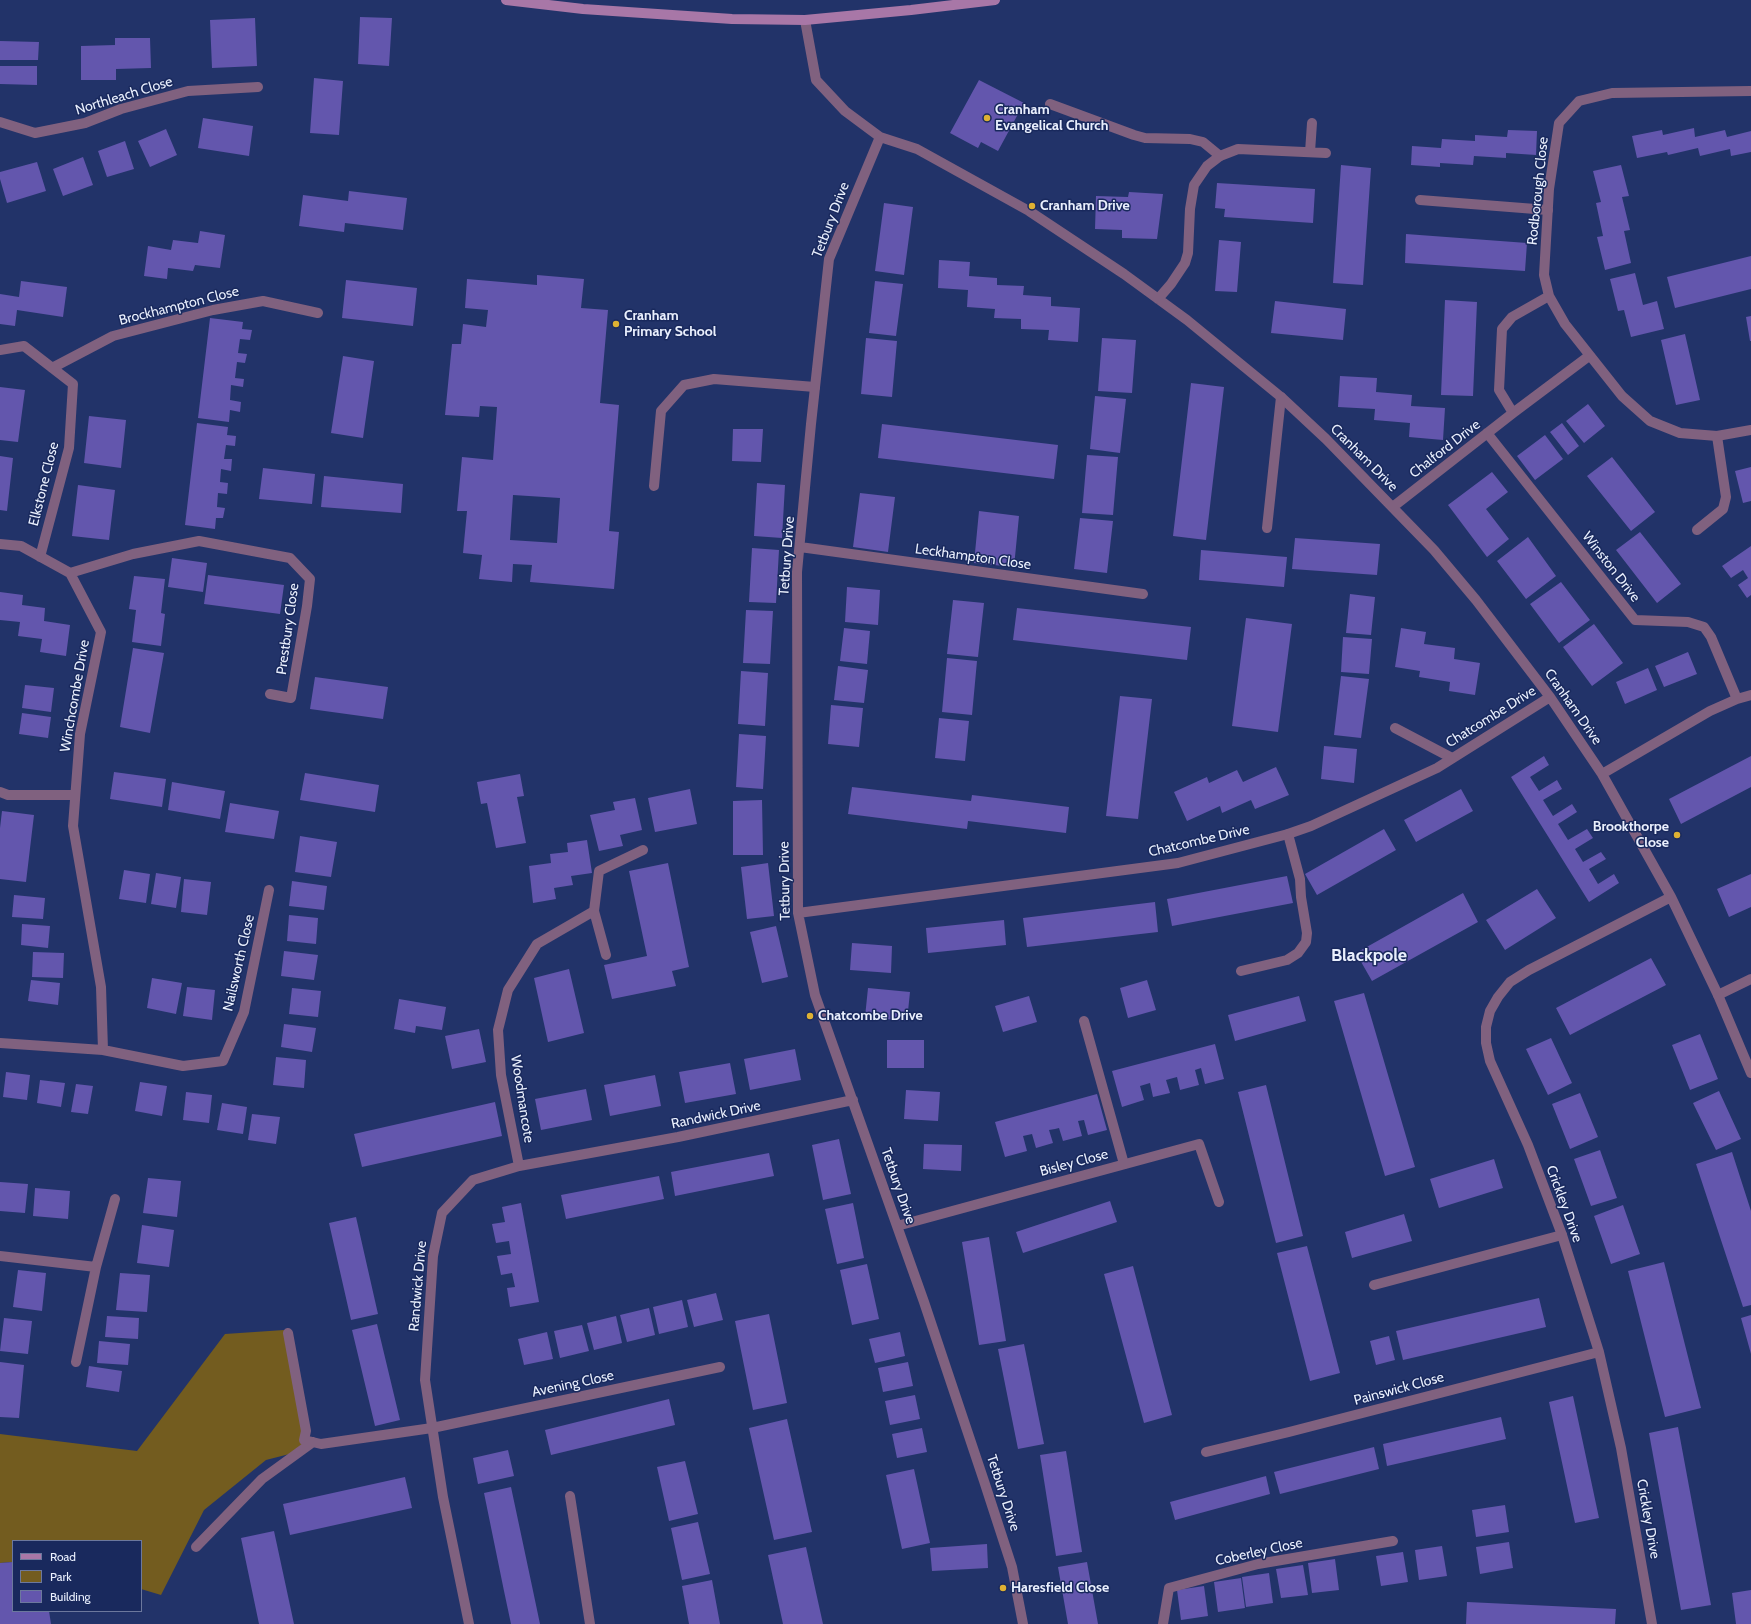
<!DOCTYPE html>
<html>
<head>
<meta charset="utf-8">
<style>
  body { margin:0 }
  #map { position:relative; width:1751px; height:1624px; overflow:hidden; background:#223369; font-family:Cabin,sans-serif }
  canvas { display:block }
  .legend { position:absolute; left:12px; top:1540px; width:130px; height:72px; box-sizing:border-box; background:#19295d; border:1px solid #6c789d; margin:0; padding:5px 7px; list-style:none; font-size:12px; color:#e9effd }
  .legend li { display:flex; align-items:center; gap:8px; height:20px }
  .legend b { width:20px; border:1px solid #6c789d }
</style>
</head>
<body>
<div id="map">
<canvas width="1751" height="1624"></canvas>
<ul class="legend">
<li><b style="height:5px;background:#a877a7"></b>Road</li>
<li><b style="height:11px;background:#735c1f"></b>Park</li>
<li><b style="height:11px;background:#6356ad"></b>Building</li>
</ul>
</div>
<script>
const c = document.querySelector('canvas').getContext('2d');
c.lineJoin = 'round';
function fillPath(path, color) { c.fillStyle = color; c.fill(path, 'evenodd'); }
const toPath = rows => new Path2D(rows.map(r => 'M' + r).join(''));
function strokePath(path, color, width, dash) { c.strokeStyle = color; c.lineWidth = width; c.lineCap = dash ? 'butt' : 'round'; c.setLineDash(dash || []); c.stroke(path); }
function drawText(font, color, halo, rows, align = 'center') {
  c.font = font + ' Cabin,sans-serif'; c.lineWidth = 3; c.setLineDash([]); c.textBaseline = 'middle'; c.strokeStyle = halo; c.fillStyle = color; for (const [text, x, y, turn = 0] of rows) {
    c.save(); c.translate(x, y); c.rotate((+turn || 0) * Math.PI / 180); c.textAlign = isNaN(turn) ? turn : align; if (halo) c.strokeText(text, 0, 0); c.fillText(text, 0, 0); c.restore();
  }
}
const green = toPath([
  [284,1330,309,1449,266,1460,204,1510,161,1595,141,1589,141,1541,13,1541,13,1562,0,1563,0,1434,137,1451,225,1334]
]);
const building = toPath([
  [360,17,392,18,389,66,358,64],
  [255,18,257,66,212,68,210,20],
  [115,38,150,38,151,68,116,69,116,80,81,80,81,46,115,45],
  [0,41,39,42,38,60,0,60],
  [0,66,37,66,37,85,0,84],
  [314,78,343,81,339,135,310,133],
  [979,80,1024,103,998,151,981,142,978,148,950,133],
  [203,118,253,126,249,156,198,148],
  [1694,128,1695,137,1725,130,1727,137,1751,131,1751,152,1731,156,1730,149,1700,156,1698,148,1668,155,1667,152,1637,158,1632,136,1662,130,1663,135],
  [166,129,177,155,150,167,138,141],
  [1508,130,1537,131,1536,155,1506,153,1506,158,1474,156,1473,165,1440,163,1440,167,1411,165,1412,146,1441,148,1442,139,1475,141,1475,135,1507,137],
  [125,141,134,169,107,177,98,151],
  [83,157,93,185,63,196,53,169],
  [37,162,46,191,7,203,0,179,0,172],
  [1341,165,1371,168,1363,285,1333,283],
  [1621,165,1629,196,1622,197,1630,230,1624,231,1631,263,1605,270,1597,237,1603,236,1596,203,1601,202,1593,171],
  [1217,183,1315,189,1313,223,1224,217,1225,209,1215,208],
  [349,191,407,198,403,230,345,223,344,232,299,226,303,195,348,201],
  [1129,192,1163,194,1157,239,1122,238,1122,230,1095,229,1096,196,1128,197],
  [884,203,913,207,904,275,875,271],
  [200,231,225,235,220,268,195,265,193,271,168,268,167,279,144,276,148,246,171,250,173,240,198,243],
  [1406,234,1527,243,1525,271,1405,263],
  [1219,240,1241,242,1237,292,1215,291],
  [1751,256,1751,289,1675,308,1667,277],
  [939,260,970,262,969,276,997,278,997,285,1024,286,1023,295,1051,297,1051,306,1080,308,1078,342,1048,340,1049,330,1021,329,1021,319,994,318,995,309,967,307,968,290,938,288],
  [1635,273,1643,305,1657,301,1664,329,1631,337,1624,310,1618,311,1610,279],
  [537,275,584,279,581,308,608,310,600,403,619,405,609,531,619,532,614,589,530,582,532,565,513,564,512,582,479,579,482,555,463,553,467,511,457,511,462,457,493,460,497,407,480,406,479,417,445,415,452,344,461,344,463,324,486,327,488,310,465,308,467,279,537,285],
  [513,495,560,498,557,543,510,540],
  [346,280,417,288,413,326,342,318],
  [21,281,67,287,63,317,17,310,15,326,0,324,0,294,19,297],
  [875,281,903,284,896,336,869,333],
  [1445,300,1477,302,1473,396,1441,395],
  [1275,301,1346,309,1343,340,1271,333],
  [1751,316,1751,341,1750,341,1746,317],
  [210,318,243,322,242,329,252,330,250,340,240,339,238,353,247,354,245,363,237,362,235,378,244,379,243,387,231,385,230,400,241,402,240,412,230,410,229,422,198,418],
  [1685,334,1700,400,1676,405,1661,340],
  [866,338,897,341,892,397,861,394],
  [1102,338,1136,340,1132,393,1098,391],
  [343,356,374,361,363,438,331,433],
  [1340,376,1377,378,1376,392,1412,395,1411,406,1445,408,1443,440,1409,437,1410,423,1374,420,1375,409,1338,407],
  [1191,383,1224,387,1206,540,1173,536],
  [0,387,25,390,18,442,0,440],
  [1095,396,1126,399,1120,453,1090,449],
  [1588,404,1605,426,1584,443,1566,421],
  [89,416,126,420,121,468,84,463],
  [197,423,228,427,227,435,236,436,235,446,226,445,224,459,232,459,231,471,221,469,220,482,228,483,227,494,218,493,217,507,225,508,223,518,216,518,215,529,185,525],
  [1562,423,1579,446,1568,455,1550,432],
  [882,424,1058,445,1054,479,878,458],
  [733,429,763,429,761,462,732,461],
  [1545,435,1563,459,1535,480,1517,456],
  [1087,455,1118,457,1113,515,1082,513],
  [0,456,13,458,7,511,0,510],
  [1612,457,1655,512,1631,531,1587,476],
  [1751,467,1751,501,1743,503,1735,471],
  [263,468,315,474,312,504,259,499],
  [1492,472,1508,492,1486,509,1509,539,1487,557,1448,505],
  [324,476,403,484,401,513,321,507],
  [757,483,785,485,782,538,754,536],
  [78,485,115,490,109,540,72,536],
  [860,493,895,497,888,552,853,547],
  [979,511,1019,516,1014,567,974,563],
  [1080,518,1113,521,1107,573,1074,569],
  [1640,532,1681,584,1657,603,1616,550],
  [1528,537,1556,576,1526,599,1497,561],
  [1295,538,1380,544,1377,575,1292,569],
  [1751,546,1751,595,1747,598,1738,585,1748,578,1743,570,1731,578,1722,566],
  [752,548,779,550,776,603,749,602],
  [1201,550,1287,557,1284,587,1199,580],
  [172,558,207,563,203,592,168,587],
  [208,575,284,585,280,614,204,604],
  [134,576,165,579,161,613,165,614,161,646,132,642,136,610,129,609],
  [1561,582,1590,620,1559,643,1530,604],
  [847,587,880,590,878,625,845,622],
  [0,592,23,595,22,605,45,608,44,621,70,625,66,656,40,652,42,639,18,636,20,622,0,620],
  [1350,594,1375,597,1371,635,1346,633],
  [953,600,984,603,978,657,947,654],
  [1017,608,1191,627,1187,660,1013,640],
  [746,610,773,611,770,664,743,663],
  [1246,618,1292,624,1278,732,1232,726],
  [1594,624,1623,663,1592,686,1563,647],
  [844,628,870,631,867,664,840,661],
  [1401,628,1426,632,1424,644,1455,648,1454,659,1480,663,1475,695,1449,691,1450,682,1419,677,1420,671,1395,667],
  [1343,637,1372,639,1369,674,1341,672],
  [133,648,164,653,150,733,120,727],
  [1688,652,1697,674,1664,687,1655,666],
  [947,658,977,661,972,715,942,712],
  [838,666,868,670,864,703,834,700],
  [1648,668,1657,690,1625,704,1616,682],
  [741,671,768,673,765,726,738,724],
  [1341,676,1369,679,1361,738,1334,735],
  [315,677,388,687,383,719,310,709],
  [25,685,54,688,51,712,22,708],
  [1120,696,1152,699,1138,819,1106,816],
  [831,705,863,708,859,747,828,744],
  [22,713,51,717,48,738,19,734],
  [939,718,969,721,965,761,935,758],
  [739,734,766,736,763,789,736,787],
  [1324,746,1357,749,1354,783,1321,779],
  [1544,756,1549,765,1530,777,1539,791,1557,780,1562,789,1543,800,1553,816,1572,804,1577,812,1558,824,1568,840,1587,829,1593,838,1575,849,1583,862,1601,852,1606,859,1589,869,1598,884,1614,874,1619,883,1589,902,1511,777],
  [1751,756,1751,787,1681,824,1669,799],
  [1276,767,1289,795,1255,809,1251,800,1222,813,1220,806,1187,821,1174,792,1207,777,1209,783,1237,770,1243,782],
  [114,772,166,779,162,807,110,799],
  [305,773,379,785,375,812,300,800],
  [520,774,524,796,517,797,526,843,496,848,487,803,481,804,477,782],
  [172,782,225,791,220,819,168,810],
  [852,787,971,801,972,795,1069,807,1066,833,968,821,967,829,848,814],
  [690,789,697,824,655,832,648,798],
  [1461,789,1473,811,1416,842,1404,820],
  [635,798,642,830,620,835,623,846,599,851,590,815,615,810,613,802],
  [762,800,763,855,733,855,733,801],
  [230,803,279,811,274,839,225,832],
  [2,811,34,815,26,882,0,879,0,828],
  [1384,829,1396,850,1317,895,1305,874],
  [300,836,337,842,331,877,295,872],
  [587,840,592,873,571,876,573,885,554,888,556,899,533,903,529,866,551,863,550,854,568,852,567,843],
  [668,863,689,967,672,971,676,986,612,999,604,965,647,956,629,871],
  [768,863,774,916,747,919,741,867],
  [124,870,150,874,146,903,119,899],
  [156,873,181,877,176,908,151,904],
  [1751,874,1751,907,1729,917,1717,889],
  [1287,876,1293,903,1172,926,1167,899],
  [184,879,211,882,207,915,181,912],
  [292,881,327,886,324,910,289,906],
  [1537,889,1556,918,1505,950,1486,920],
  [1463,893,1478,922,1372,981,1356,953],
  [14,895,45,898,43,919,12,917],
  [1155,902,1158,932,1027,947,1023,918],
  [289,915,318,918,316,944,287,941],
  [1004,920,1006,945,928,953,926,928],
  [22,924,50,926,48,948,21,945],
  [776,926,788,977,762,983,750,932],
  [852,943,892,946,891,973,850,970],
  [284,951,318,955,314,980,281,976],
  [33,952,64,953,63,978,32,977],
  [1651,958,1666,985,1570,1035,1556,1008],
  [569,969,584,1033,548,1042,534,978],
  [152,978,182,983,176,1014,147,1008],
  [31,980,60,983,58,1005,28,1001],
  [1147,980,1156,1010,1128,1018,1120,988],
  [187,987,215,990,212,1020,183,1016],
  [292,988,321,991,318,1017,289,1014],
  [868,988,910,992,907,1021,865,1017],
  [1364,993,1415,1167,1385,1176,1334,1001],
  [1029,996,1037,1022,1003,1032,995,1006],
  [1299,996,1306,1021,1235,1041,1228,1015],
  [399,999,446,1007,442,1030,416,1026,415,1033,394,1029],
  [284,1024,316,1028,312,1052,281,1047],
  [479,1029,486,1062,452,1069,445,1036],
  [1700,1034,1718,1079,1690,1090,1672,1045],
  [1551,1038,1572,1083,1548,1095,1526,1049],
  [887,1040,924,1040,924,1068,887,1068],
  [1215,1044,1224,1079,1205,1084,1201,1068,1195,1070,1199,1085,1180,1090,1177,1077,1166,1080,1170,1093,1153,1097,1150,1083,1140,1086,1144,1100,1122,1107,1112,1071],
  [795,1049,801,1080,750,1090,744,1059],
  [276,1057,306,1060,304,1088,273,1085],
  [730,1063,736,1094,685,1103,679,1072],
  [6,1072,30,1075,27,1100,3,1097],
  [655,1075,661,1106,610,1116,604,1085],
  [40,1080,65,1083,61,1107,37,1103],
  [140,1082,167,1086,162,1116,135,1111],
  [76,1084,93,1086,88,1114,71,1112],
  [1266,1085,1303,1236,1276,1243,1238,1092],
  [586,1089,592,1120,541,1130,535,1099],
  [906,1090,940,1092,938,1121,904,1119],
  [1719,1091,1741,1139,1716,1150,1693,1103],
  [186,1092,212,1095,209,1123,183,1120],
  [1580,1093,1598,1137,1570,1149,1552,1104],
  [1097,1094,1107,1130,1088,1135,1084,1120,1078,1121,1082,1136,1063,1141,1059,1128,1055,1129,1049,1130,1053,1143,1036,1148,1032,1134,1023,1136,1027,1151,1005,1157,995,1122],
  [495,1102,502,1136,362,1167,354,1134],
  [222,1103,247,1107,243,1134,217,1130],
  [252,1114,280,1117,276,1144,248,1140],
  [839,1139,851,1194,823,1200,812,1145],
  [924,1144,962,1145,961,1171,923,1169],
  [1600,1150,1617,1198,1591,1206,1574,1159],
  [1732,1152,1751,1211,1751,1305,1743,1307,1696,1164],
  [769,1153,774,1176,675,1196,671,1172],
  [1494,1159,1503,1188,1439,1208,1430,1179],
  [659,1176,664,1199,566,1219,561,1195],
  [148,1178,181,1181,177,1217,143,1213],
  [0,1182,28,1184,25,1213,0,1211],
  [35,1188,70,1191,68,1219,33,1216],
  [1110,1201,1117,1222,1023,1253,1016,1232],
  [521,1203,539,1302,510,1307,507,1288,515,1287,512,1273,501,1275,497,1256,511,1254,509,1241,496,1243,492,1224,505,1222,502,1207],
  [853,1203,864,1258,837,1264,825,1209],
  [1623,1205,1640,1254,1611,1264,1594,1216],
  [1404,1214,1412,1241,1352,1258,1345,1232],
  [356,1217,378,1314,351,1320,329,1223],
  [142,1225,174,1230,169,1267,137,1263],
  [989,1237,1006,1341,979,1345,962,1242],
  [1307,1246,1340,1373,1310,1381,1277,1253],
  [1664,1262,1701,1408,1665,1417,1628,1271],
  [867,1264,879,1319,852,1325,840,1270],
  [1133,1266,1172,1415,1144,1423,1104,1274],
  [18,1270,46,1273,42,1311,13,1307],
  [120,1273,150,1275,147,1312,116,1310],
  [716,1293,723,1320,694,1327,687,1300],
  [1539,1298,1546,1327,1403,1360,1396,1331],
  [682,1300,688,1327,659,1334,653,1307],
  [649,1308,655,1335,627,1342,620,1315],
  [769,1314,787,1403,753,1410,735,1321],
  [1751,1315,1751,1354,1741,1318],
  [107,1316,139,1318,138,1339,105,1337],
  [616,1316,622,1343,594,1350,587,1323],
  [4,1318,32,1321,28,1354,0,1351],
  [377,1324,400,1420,375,1426,352,1330],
  [582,1325,589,1351,560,1358,554,1331],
  [547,1332,553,1359,524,1365,518,1339],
  [900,1332,905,1356,875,1363,869,1339],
  [1389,1336,1395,1360,1376,1365,1370,1341],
  [99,1341,130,1344,128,1365,97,1363],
  [1024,1344,1044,1444,1018,1449,998,1349],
  [0,1362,24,1365,19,1418,0,1417],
  [908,1362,913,1386,883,1392,878,1368],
  [89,1366,122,1371,119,1392,86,1387],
  [915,1395,920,1419,890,1425,885,1401],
  [1573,1396,1599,1518,1575,1523,1549,1402],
  [669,1399,675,1425,551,1455,545,1430],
  [1501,1417,1506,1439,1387,1466,1383,1444],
  [787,1419,812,1532,774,1540,749,1428],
  [1678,1427,1711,1605,1681,1610,1649,1433],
  [922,1428,927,1452,897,1458,892,1434],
  [1374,1447,1379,1469,1280,1494,1274,1472],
  [508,1450,514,1476,478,1484,473,1458],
  [1066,1451,1082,1552,1056,1556,1040,1455],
  [685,1461,698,1514,669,1521,657,1467],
  [914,1469,930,1543,902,1549,886,1475],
  [1266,1476,1270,1494,1175,1520,1170,1502],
  [405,1477,412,1508,290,1535,283,1504],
  [511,1487,532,1586,540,1624,511,1624,504,1591,484,1493],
  [1505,1505,1509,1532,1476,1537,1472,1510],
  [698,1522,710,1574,682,1580,671,1528],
  [274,1531,294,1624,259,1624,241,1538],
  [1509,1542,1513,1568,1480,1574,1476,1547],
  [987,1544,988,1568,932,1571,930,1548],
  [1442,1546,1447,1576,1419,1580,1415,1550],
  [806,1547,823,1624,783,1624,768,1555],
  [1403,1552,1408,1582,1381,1586,1376,1556],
  [1335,1559,1339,1590,1312,1593,1308,1563],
  [13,1562,13,1611,49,1611,51,1624,0,1624,0,1563],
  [1087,1562,1098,1624,1068,1624,1058,1567],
  [1303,1565,1308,1595,1281,1598,1276,1569],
  [1269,1573,1273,1603,1246,1607,1242,1577],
  [1241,1578,1245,1608,1218,1612,1214,1582],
  [712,1580,720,1624,689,1624,682,1586],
  [1204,1586,1208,1616,1181,1620,1177,1590],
  [1751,1590,1751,1624,1736,1624,1732,1593],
  [1467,1602,1616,1609,1615,1624,1466,1624]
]);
const service = toPath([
  [1050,104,1134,135,1145,138,1190,139,1203,142,1220,156],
  [1420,200,1548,210],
  [654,486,661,411,684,385,714,379,815,387],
  [1267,528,1281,397],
  [1697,530,1723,509,1726,497,1717,436],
  [1395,728,1452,758],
  [1241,971,1287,960,1298,953,1306,942,1307,933,1301,897,1300,879,1288,834],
  [1718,995,1751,979],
  [1084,1021,1124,1164],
  [1374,1285,1562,1235],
  [570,1496,590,1624]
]);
const minor = toPath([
  [805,20,816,80,845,111,880,137,917,149,1029,211,1124,274,1187,320,1281,397,1326,439,1434,550,1476,600,1550,697,1602,774,1671,897,1718,995,1751,1073],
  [1751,91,1612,93,1579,101,1559,123,1549,189,1544,275,1549,296,1565,324,1622,396,1650,421,1680,433,1717,436,1751,430],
  [0,122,35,133,85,123,121,109,188,91,258,87],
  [880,137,829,259,811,424,797,572,798,913,815,995,924,1302,984,1481,1012,1567,1023,1624],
  [1310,152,1312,123],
  [1158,299,1171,284,1185,263,1188,253,1190,209,1194,185,1207,166,1220,156,1238,149,1326,153],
  [0,350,24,346,73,384,69,448,40,557],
  [52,368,113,336,213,310,263,301,318,313],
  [1513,413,1499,390,1502,329,1512,317,1549,296],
  [1487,433,1635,620,1688,622,1704,627,1711,637,1737,699],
  [1394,506,1513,413,1589,356],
  [0,544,21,546,70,573,101,632,80,734,73,826,101,987,103,1050],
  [800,547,1143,594],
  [70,573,133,554,199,541,290,558,310,579,307,606,291,698,270,694],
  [1602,774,1710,711,1737,699,1751,695],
  [0,792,8,795,75,795],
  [798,913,1178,863,1288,834,1311,826,1437,768,1550,697],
  [606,955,594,911,599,871,643,850],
  [0,1043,103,1050,183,1066,223,1061,244,1012,269,890],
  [519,1166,501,1075,498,1030,508,990,537,944,594,911],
  [897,1226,1199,1144,1219,1202],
  [0,1256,96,1267],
  [288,1333,306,1431,304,1440,321,1444,432,1428,720,1367],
  [76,1362,96,1267,115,1199],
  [1206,1452,1289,1432,1599,1352],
  [196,1547,262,1479,313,1442],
  [469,1624,443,1497,425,1380,433,1256,442,1213,473,1180,519,1166,678,1137,853,1100],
  [1163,1624,1169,1588,1258,1564,1393,1541],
  [1652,1624,1621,1448,1599,1352,1562,1235,1528,1145,1490,1061,1486,1043,1486,1027,1490,1011,1498,997,1510,982,1529,970,1671,897]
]);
const secondary = toPath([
  [506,0,583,9,732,19,805,20,911,10,995,0]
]);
const markers = [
  [987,118,4,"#deb133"],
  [1032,206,4,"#deb133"],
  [616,324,4,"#deb133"],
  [1677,835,4,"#deb133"],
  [810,1016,4,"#deb133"],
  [1003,1588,4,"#deb133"]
];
const streetNames = [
  ["Northleach Close",124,96,-17],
  ["Rodborough Close",1538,191,-84],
  ["Tetbury Drive",831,220,-69],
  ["Brockhampton Close",179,306,-14],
  ["Chalford Drive",1445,449,-38],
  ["Cranham Drive",1364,458,45],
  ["Elkstone Close",44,484,-76],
  ["Tetbury Drive",787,556,-86],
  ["Leckhampton Close",973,557,8],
  ["Winston Drive",1611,567,52],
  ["Prestbury Close",288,629,-82],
  ["Winchcombe Drive",75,696,-80],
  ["Cranham Drive",1573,707,55],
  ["Chatcombe Drive",1491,717,-32],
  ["Chatcombe Drive",1199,841,-13],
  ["Tetbury Drive",785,881,-91],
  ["Nailsworth Close",239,963,-77],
  ["Woodmancote",522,1099,81],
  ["Randwick Drive",716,1115,-12],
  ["Bisley Close",1074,1163,-15],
  ["Tetbury Drive",898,1186,71],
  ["Crickley Drive",1564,1204,70],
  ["Randwick Drive",418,1286,-85],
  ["Avening Close",573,1384,-12],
  ["Painswick Close",1399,1389,-15],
  ["Tetbury Drive",1003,1493,72],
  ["Crickley Drive",1648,1519,80],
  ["Coberley Close",1259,1552,-12]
];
const poiNames = [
  ["Cranham",995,110],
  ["Evangelical Church",995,126],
  ["Cranham Drive",1040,206],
  ["Cranham",624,316],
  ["Primary School",624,332],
  ["Brookthorpe",1669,827,"right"],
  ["Close",1669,843,"right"],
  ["Chatcombe Drive",818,1016],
  ["Haresfield Close",1011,1588]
];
const districtNames = [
  ["Blackpole",1369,956]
];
fillPath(green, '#735c1f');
fillPath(building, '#6356ad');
strokePath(service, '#80617f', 10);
strokePath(minor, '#80617f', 10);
strokePath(secondary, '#a877a7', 10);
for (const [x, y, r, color] of markers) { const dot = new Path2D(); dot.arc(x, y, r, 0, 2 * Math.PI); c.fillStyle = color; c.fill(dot); strokePath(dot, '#19295d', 1.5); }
drawText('14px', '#e9effd', '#19295d', streetNames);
drawText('bold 14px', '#e9effd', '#19295d', poiNames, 'left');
drawText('bold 18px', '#e9effd', '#19295d', districtNames);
</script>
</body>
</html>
